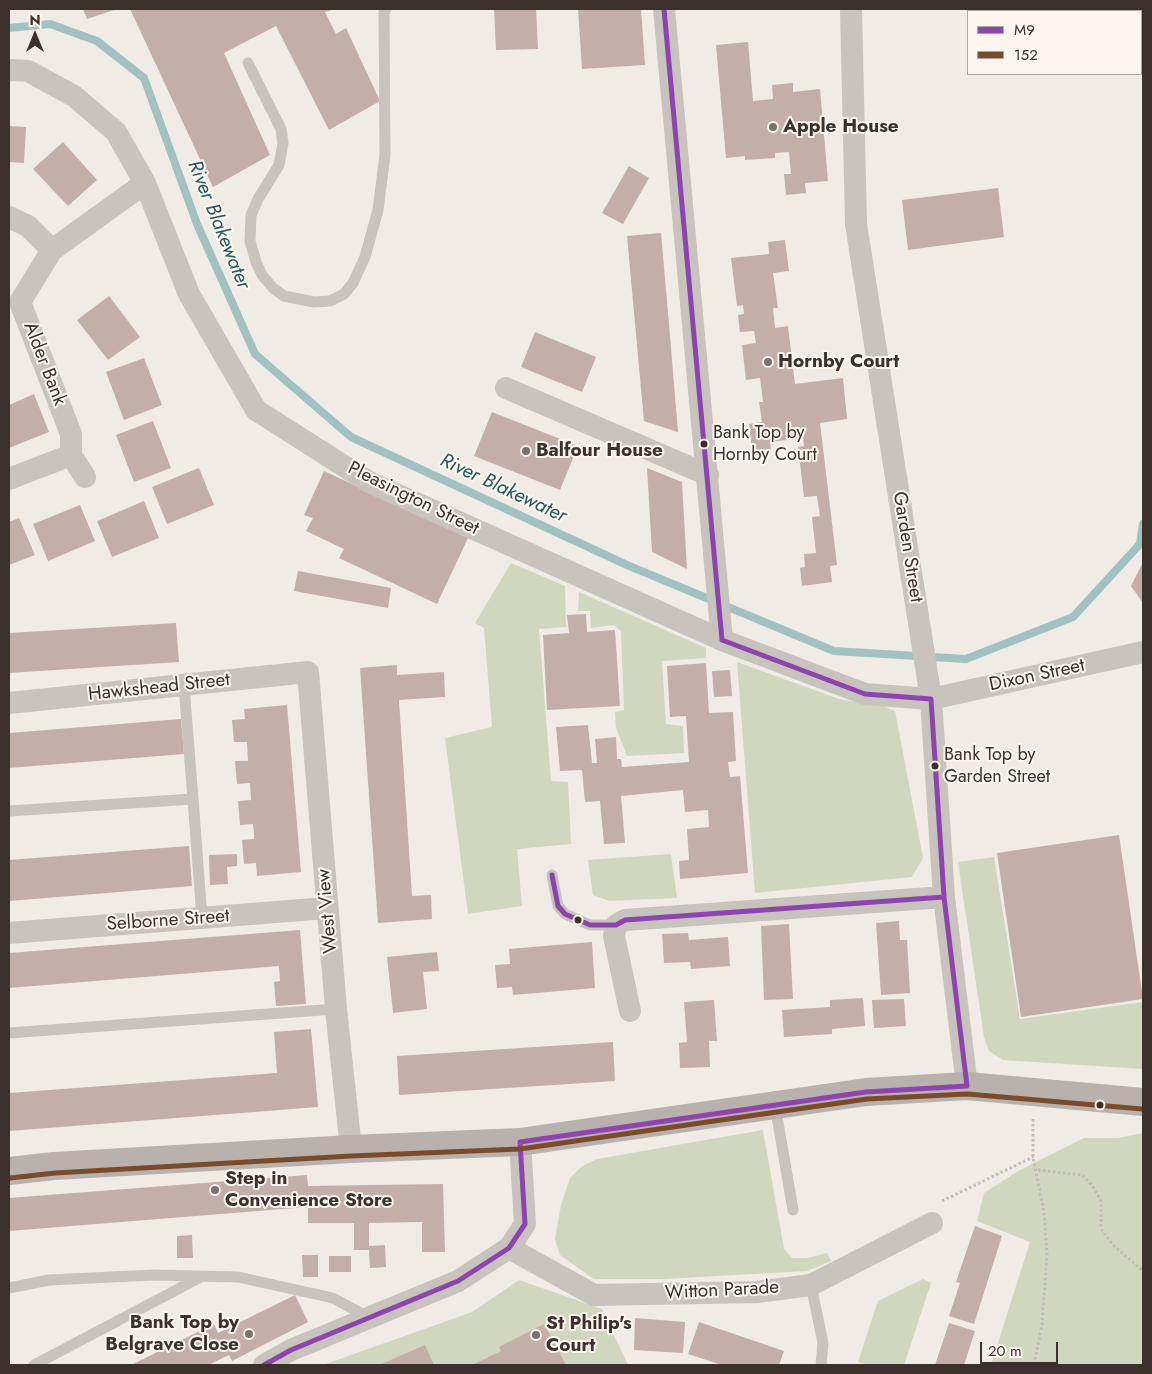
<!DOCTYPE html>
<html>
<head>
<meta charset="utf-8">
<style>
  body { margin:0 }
  #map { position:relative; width:1152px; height:1374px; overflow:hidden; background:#f0ebe5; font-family:Jost,sans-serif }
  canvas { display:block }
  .frame { position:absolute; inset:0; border:10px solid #3b302b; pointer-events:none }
  .legend { position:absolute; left:967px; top:10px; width:175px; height:65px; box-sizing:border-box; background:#fbf5ee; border:1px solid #aea6a0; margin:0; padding:6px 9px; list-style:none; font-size:15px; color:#3b302b }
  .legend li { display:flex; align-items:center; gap:10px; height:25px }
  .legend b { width:25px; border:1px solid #aea6a0 }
  .north { position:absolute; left:10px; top:10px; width:50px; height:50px; -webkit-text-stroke:4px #fbf5ee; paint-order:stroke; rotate:0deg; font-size:14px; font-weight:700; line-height:20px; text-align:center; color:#3b302b }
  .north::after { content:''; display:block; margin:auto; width:18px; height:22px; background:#3b302b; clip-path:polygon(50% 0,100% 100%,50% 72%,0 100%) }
  .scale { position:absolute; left:980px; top:1342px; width:78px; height:22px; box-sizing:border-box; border:2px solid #3b302b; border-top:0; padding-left:6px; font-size:15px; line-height:18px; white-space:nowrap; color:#3b302b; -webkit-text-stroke:4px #fbf5ee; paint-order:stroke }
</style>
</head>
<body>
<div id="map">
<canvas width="1152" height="1374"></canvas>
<div class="frame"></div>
<ul class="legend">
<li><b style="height:6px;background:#8e44ad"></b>M9</li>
<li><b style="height:6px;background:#7a4b2a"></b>152</li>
</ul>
<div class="north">N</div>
<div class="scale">20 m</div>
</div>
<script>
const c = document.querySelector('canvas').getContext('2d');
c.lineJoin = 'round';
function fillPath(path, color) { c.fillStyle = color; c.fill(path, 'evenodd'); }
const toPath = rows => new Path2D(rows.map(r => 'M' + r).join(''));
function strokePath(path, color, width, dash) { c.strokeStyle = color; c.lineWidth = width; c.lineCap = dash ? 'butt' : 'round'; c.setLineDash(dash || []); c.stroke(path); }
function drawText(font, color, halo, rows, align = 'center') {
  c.font = font + ' Jost,sans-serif'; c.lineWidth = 4; c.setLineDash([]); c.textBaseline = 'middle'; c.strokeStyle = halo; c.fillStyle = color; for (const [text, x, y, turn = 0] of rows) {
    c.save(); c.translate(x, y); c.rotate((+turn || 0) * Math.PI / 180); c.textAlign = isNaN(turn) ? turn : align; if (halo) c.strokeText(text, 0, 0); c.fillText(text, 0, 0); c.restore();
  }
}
const green = toPath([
  [511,563,565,586,566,627,539,629,551,781,568,782,571,844,517,849,522,906,468,914,445,738,492,727,484,628,475,623],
  [579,592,706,648,706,658,662,661,666,724,683,726,684,753,627,756,616,728,615,712,624,710,621,631,614,625,591,628,590,611,578,611],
  [737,662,839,699,883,706,895,711,923,858,912,877,755,893],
  [671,854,677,898,609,901,593,895,588,860],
  [994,857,1020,1019,1143,1002,1143,1069,1003,1060,989,1051,984,1037,958,862],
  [763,1130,784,1249,792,1258,808,1258,827,1253,831,1261,807,1271,663,1279,594,1279,560,1255,555,1240,561,1205,570,1178,581,1167,597,1159],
  [1143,1133,1143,1365,991,1365,1030,1242,977,1221,984,1193,1020,1170,1084,1138,1118,1138],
  [923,1279,931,1283,904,1365,868,1365,858,1362,878,1301],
  [519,1280,602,1309,628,1365,323,1365,472,1312]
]);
const stream = toPath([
  [9,28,50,24,97,41,144,78,197,224,255,354,351,437,627,565,834,651,966,659,1073,617,1140,544,1143,524]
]);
const building = toPath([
  [83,9,117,9,87,19],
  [130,9,334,9,325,12,336,34,346,28,380,101,329,130,276,26,224,53,270,155,213,187],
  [494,9,536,9,538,49,496,50],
  [578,9,641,9,645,65,582,69],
  [748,42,753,101,773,99,772,85,793,83,793,92,820,89,828,181,805,183,806,193,786,195,784,174,791,174,789,152,775,153,775,158,745,160,745,156,726,158,716,45],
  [9,126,26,127,24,163,9,162],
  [63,142,97,180,68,206,33,169],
  [629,166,649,178,623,224,602,213],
  [998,188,1004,237,908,250,902,200],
  [661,233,669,324,678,432,644,421,627,236],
  [785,240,789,271,773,273,778,308,773,308,775,328,788,326,795,384,843,378,847,419,820,423,837,565,830,566,832,582,802,586,800,568,805,567,804,554,816,553,812,517,820,516,817,496,804,497,798,447,804,446,803,438,770,442,771,449,752,451,749,424,762,422,759,402,763,402,760,378,746,380,742,345,756,343,754,331,740,332,738,315,744,314,743,305,737,306,731,258,769,254,768,242],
  [109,296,140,337,108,360,77,320],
  [535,332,596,357,582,392,521,367],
  [144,358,162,405,124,420,106,372],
  [34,394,49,432,9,448,9,405],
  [492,412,578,446,560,490,474,456],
  [153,421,171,468,134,482,116,435],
  [199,468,214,505,167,524,152,487],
  [647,468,682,482,687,569,652,552],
  [324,471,468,538,437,604,339,558,344,549,306,531,313,518,304,515],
  [144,501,159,538,112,557,97,521],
  [80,505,95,541,48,561,33,524],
  [19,518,35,555,9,565,9,522],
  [1143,562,1143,603,1131,586],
  [298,571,391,588,388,608,294,591],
  [586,614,587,632,615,630,620,706,547,710,543,635,569,633,567,615],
  [176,623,179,662,9,673,9,633],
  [706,663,709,713,733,712,736,761,728,762,730,777,740,776,748,873,680,879,679,861,689,860,687,829,709,827,708,810,685,812,683,790,621,796,625,843,604,844,600,801,585,802,582,770,560,771,556,727,588,725,592,763,597,763,595,739,616,737,617,759,621,759,622,767,689,762,686,716,670,717,667,666],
  [397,665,397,675,444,672,445,697,399,700,412,896,431,895,432,919,378,923,360,668],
  [730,670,732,696,714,697,712,671],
  [287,705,301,872,257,876,256,863,244,864,242,840,254,839,254,834,253,824,240,825,238,801,251,800,250,783,237,784,235,761,248,761,247,742,234,742,232,720,245,719,244,709],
  [181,719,184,754,9,768,9,733],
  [1119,835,1143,999,1021,1017,997,853],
  [189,846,192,886,9,901,9,860],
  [237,854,237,866,227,867,228,884,210,885,209,855],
  [899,921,900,940,907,940,910,993,881,995,876,923],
  [789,924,793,999,764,1000,761,926],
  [300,930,306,1004,276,1006,274,982,280,981,279,966,9,988,9,953],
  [688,933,689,940,728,937,730,966,691,969,690,962,664,963,662,934],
  [592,942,595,988,513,995,512,987,497,988,495,965,510,964,509,949],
  [437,952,439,971,423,972,427,1009,393,1013,387,957],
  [863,998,865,1026,832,1029,832,1034,784,1037,782,1010,830,1007,830,1000],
  [904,999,906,1026,874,1028,872,1000],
  [714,1000,717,1041,709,1041,710,1067,680,1068,679,1043,687,1042,684,1002],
  [311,1029,318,1107,9,1131,9,1093,277,1073,274,1032],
  [613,1042,615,1081,399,1095,397,1056],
  [307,1175,308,1186,443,1184,445,1252,422,1252,422,1222,369,1223,369,1246,385,1245,386,1267,370,1268,369,1250,354,1250,354,1223,308,1223,308,1207,9,1231,9,1198],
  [975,1226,1002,1236,974,1324,949,1316,960,1283,956,1282],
  [192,1235,193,1258,177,1258,177,1236],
  [302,1255,318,1255,318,1277,303,1277],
  [329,1256,351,1256,351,1272,329,1272],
  [295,1295,308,1322,232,1361,229,1355,208,1365,131,1365,214,1324,218,1333],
  [635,1318,685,1322,683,1353,634,1350],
  [699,1322,784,1351,779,1365,722,1365,688,1354],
  [949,1323,975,1331,964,1365,935,1365],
  [544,1324,566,1365,472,1365,501,1351,499,1347],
  [425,1345,434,1365,379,1365]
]);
const path = toPath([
  [1033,1119,1033,1157,1044,1212,1047,1255,1042,1325,1034,1365],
  [1038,1170,1082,1175,1092,1185,1101,1201,1101,1229,1113,1245,1143,1271],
  [942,1201,1033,1157]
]);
const lane = toPath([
  [248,63,281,129,283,143,279,165,258,199,251,215,250,241,256,262,262,275,273,288,284,296,314,302,330,301,344,294,353,283,365,257,378,210,385,155,384,12,386,9],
  [193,799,202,918],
  [9,811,193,799,184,686],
  [552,875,558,906,565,914,590,925,616,925],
  [9,1033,336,1009],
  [775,1105,793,1210],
  [811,1285,823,1343,821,1365],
  [9,1288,49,1280,154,1275,238,1277,333,1298,368,1317],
  [34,1365,199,1278]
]);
const street = toPath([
  [664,9,722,640],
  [851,9,856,224,931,699,944,897,967,1086],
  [9,70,28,71,74,96,116,132,145,183,189,294,256,410,369,482,722,640,865,694,931,699,1143,652],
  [9,217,28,226,52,250],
  [506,388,708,475],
  [71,455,85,477],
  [9,479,71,455,71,434,20,302,52,250,145,183],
  [9,703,308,672,336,1009,351,1149],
  [9,933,327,908],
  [630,1011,614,936,616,925,625,920,944,897],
  [509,1248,594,1295,757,1292,811,1285,932,1223],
  [264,1365,291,1350,458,1281,509,1248,525,1224,520,1142]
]);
const primary = toPath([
  [9,1171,54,1166,351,1149,520,1142,866,1092,967,1086,1143,1102]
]);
const bus1 = toPath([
  [552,875,558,906,565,914,590,925,616,925,625,920,944,897],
  [264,1365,291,1350,458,1281,509,1248,525,1224,520,1142,866,1092,967,1086,944,897,931,699,865,694,722,640,664,9]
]);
const bus2 = toPath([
  [10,1178,55,1173,351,1156,520,1149,867,1099,967,1094,1142,1109]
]);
const markers = [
  [773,127,5,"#7a716c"],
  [768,362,5,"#7a716c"],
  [704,444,4.5,"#3b302b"],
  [526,451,5,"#7a716c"],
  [935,766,4.5,"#3b302b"],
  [578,920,4.5,"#3b302b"],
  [1100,1105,4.5,"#3b302b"],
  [215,1190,5,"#7a716c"],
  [249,1334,5,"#7a716c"],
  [536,1335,5,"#7a716c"]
];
const busNames = [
  ["Bank Top by",713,434],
  ["Hornby Court",713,456],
  ["Bank Top by",944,756],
  ["Garden Street",944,778]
];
const poiNames = [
  ["Apple House",783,127],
  ["Hornby Court",778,362],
  ["Balfour House",536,451],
  ["Step in",225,1179],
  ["Convenience Store",225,1201],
  ["Bank Top by",239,1323,"right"],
  ["Belgrave Close",239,1345,"right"],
  ["St Philip's",546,1324],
  ["Court",546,1346]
];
const streetNames = [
  ["Alder Bank",44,364,69],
  ["Pleasington Street",413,499,26],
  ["Garden Street",907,547,81],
  ["Dixon Street",1037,676,-12],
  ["Hawkshead Street",159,688,-6],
  ["West View",328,911,-95],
  ["Selborne Street",168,921,-4],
  ["Witton Parade",722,1291,-3]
];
const waterNames = [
  ["River Blakewater",218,225,68],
  ["River Blakewater",503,489,25]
];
fillPath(green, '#d1d6bf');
strokePath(stream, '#a1c2c1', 8);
fillPath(building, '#c3afa7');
strokePath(path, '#c2bbb6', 3, [2.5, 2.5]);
strokePath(lane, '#c9c3be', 11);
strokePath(street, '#c9c3be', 22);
strokePath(primary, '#b8b1ad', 28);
strokePath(bus1, '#8e44ad', 5);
strokePath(bus2, '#7a4b2a', 5);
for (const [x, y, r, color] of markers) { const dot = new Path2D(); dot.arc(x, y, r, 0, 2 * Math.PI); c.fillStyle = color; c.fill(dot); strokePath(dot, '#fbf5ee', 2); }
drawText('18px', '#3b302b', '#fbf5ee', busNames, 'left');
drawText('bold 19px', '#3b302b', '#fbf5ee', poiNames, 'left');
drawText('19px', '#3b302b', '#fbf5ee', streetNames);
drawText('italic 20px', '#1f5a5e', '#fbf5ee', waterNames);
</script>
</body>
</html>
